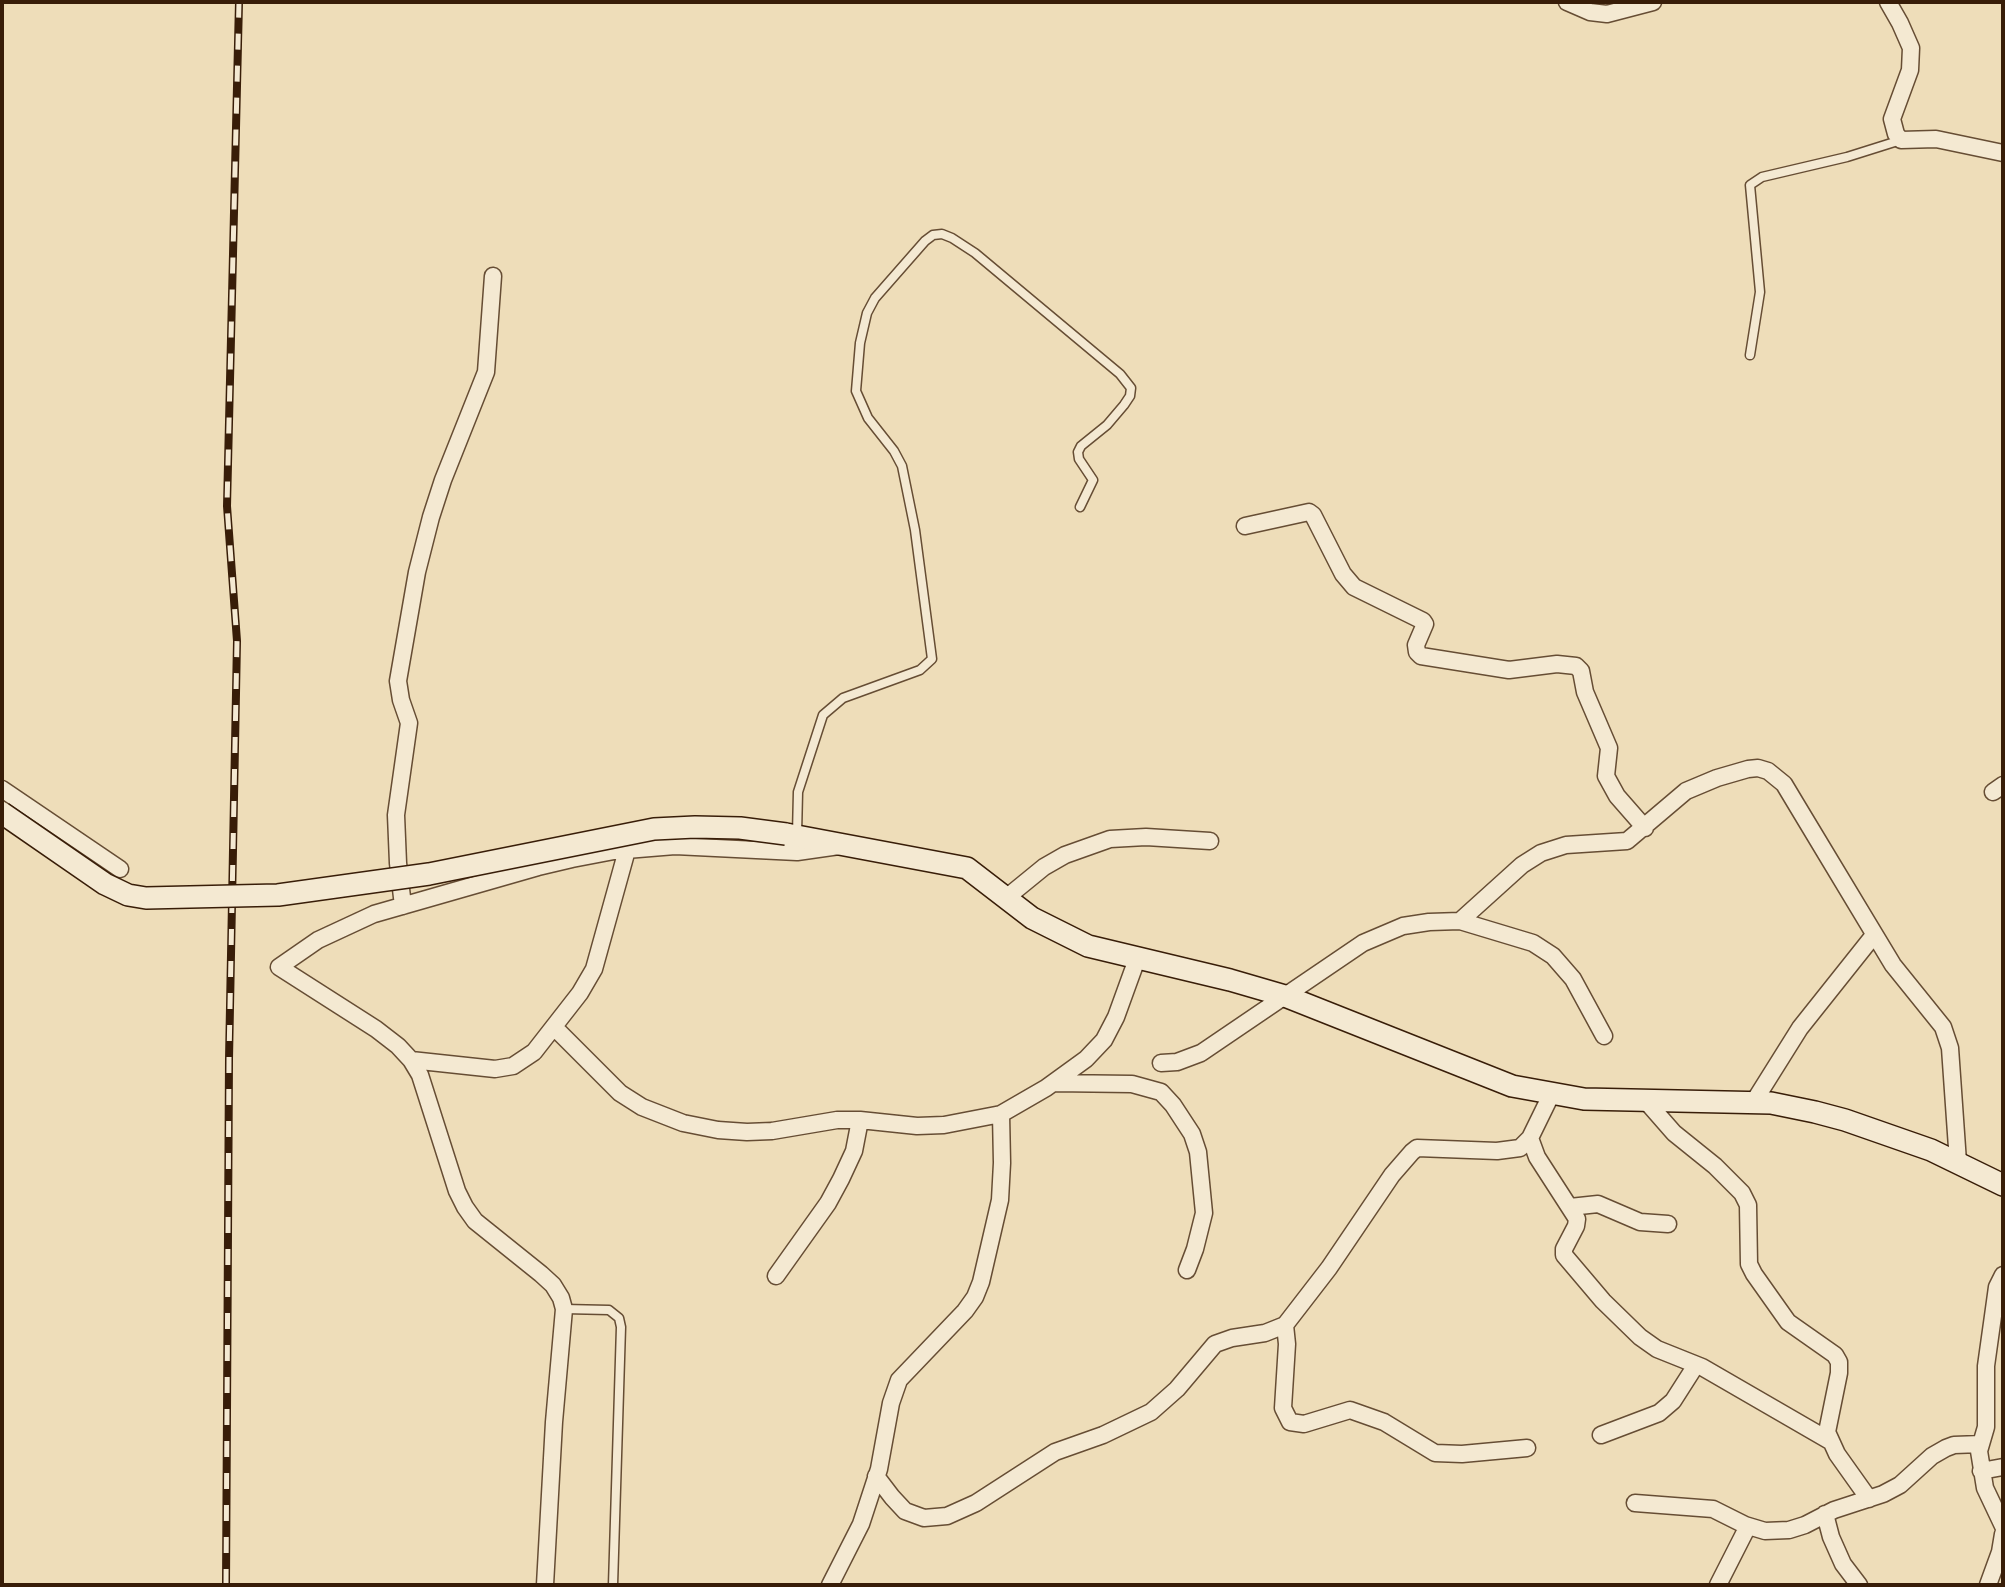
<!DOCTYPE html>
<html>
<head>
<meta charset="utf-8">
<style>
  body { margin:0 }
  #map { position:relative; width:2005px; height:1587px; overflow:hidden; background:#eeddb9; font-family:"IM FELL French Canon",serif }
  canvas { display:block }
  .frame { position:absolute; inset:0; border:4px solid #381d08; pointer-events:none }
</style>
</head>
<body>
<div id="map">
<canvas width="2005" height="1587"></canvas>
<div class="frame"></div>
</div>
<script>
const c = document.querySelector('canvas').getContext('2d');
c.lineJoin = 'round';
const toPath = rows => new Path2D(rows.map(r => 'M' + r).join(''));
function strokePath(path, color, width, dash) { c.strokeStyle = color; c.lineWidth = width; c.lineCap = dash ? 'butt' : 'round'; c.setLineDash(dash || []); c.stroke(path); }
const lane = toPath([
  [1750,355,1760,292,1750,185,1762,177,1847,157,1901,140],
  [797,834,798,792,823,715,843,698,920,670,932,659,915,530,902,466,894,451,868,418,856,391,860,343,867,313,875,298,925,241,933,235,942,234,952,238,975,253,1120,374,1131,388,1130,396,1124,405,1107,425,1081,446,1078,452,1079,459,1093,480,1080,507],
  [564,1309,609,1310,619,1318,621,1327,613,1585]
]);
const street = toPath([
  [1567,2,1590,12,1607,14,1653,2],
  [1888,2,1900,23,1911,48,1910,70,1892,119,1896,134,1901,140,1936,139,2003,153],
  [1245,526,1309,512,1313,515,1343,574,1354,587,1423,621,1425,624,1416,645,1417,652,1421,656,1509,670,1557,664,1576,666,1581,671,1585,692,1609,748,1606,776,1617,796,1645,828],
  [2,789,120,869],
  [1993,792,2003,785],
  [1006,898,1044,867,1065,855,1110,839,1146,837,1210,841],
  [403,906,398,863,396,815,409,723,401,700,398,681,417,572,431,517,443,480,486,372,493,276],
  [1460,921,1522,865,1541,853,1566,845,1627,841,1686,791,1717,778,1748,769,1758,768,1768,771,1784,784,1796,804,1893,965,1943,1027,1950,1048,1958,1162],
  [554,1027,620,1093,642,1107,683,1123,718,1130,747,1132,772,1131,837,1120,860,1120,917,1126,944,1125,1001,1114,1046,1088,1086,1059,1104,1040,1116,1017,1137,959],
  [411,1060,495,1069,513,1066,534,1052,580,993,594,969,627,850],
  [1161,1063,1177,1062,1201,1053,1363,943,1403,926,1429,922,1460,921,1533,943,1553,956,1573,979,1604,1036],
  [1053,1083,1132,1084,1161,1092,1173,1105,1192,1134,1198,1152,1204,1213,1195,1249,1187,1270],
  [1646,1101,1674,1133,1715,1166,1742,1193,1748,1205,1749,1264,1754,1274,1788,1322,1835,1355,1839,1362,1839,1373,1827,1432,1837,1454,1869,1499],
  [1753,1103,1800,1028,1874,935],
  [1530,1138,1537,1157,1577,1219,1576,1226,1564,1249,1564,1255,1603,1301,1640,1337,1657,1349,1702,1367,1830,1441],
  [1570,1207,1598,1204,1640,1222,1668,1224],
  [2003,1275,1997,1287,1993,1316,1986,1366,1986,1427,1979,1451,1985,1488,2003,1526],
  [776,1276,828,1203,841,1179,854,1151,860,1120],
  [1285,1325,1287,1344,1283,1408,1290,1422,1304,1424,1350,1410,1384,1422,1435,1453,1462,1454,1527,1448],
  [1601,1435,1659,1413,1673,1401,1696,1365],
  [1981,1471,2003,1467],
  [876,1476,892,1497,905,1511,924,1518,947,1516,976,1503,1055,1452,1103,1435,1151,1412,1177,1389,1215,1344,1232,1338,1265,1333,1285,1325,1329,1268,1392,1175,1412,1152,1417,1148,1497,1151,1520,1148,1530,1138,1551,1095],
  [1635,1503,1713,1509,1745,1525,1765,1531,1789,1530,1805,1525,1834,1510,1883,1494,1900,1485,1932,1456,1946,1448,1954,1445,1981,1444],
  [1825,1514,1831,1537,1843,1564,1859,1585],
  [545,1585,554,1422,564,1309,561,1298,553,1285,541,1274,475,1221,465,1207,457,1191,420,1075,411,1060,398,1046,376,1029,279,967,318,940,374,914,538,867,572,859,614,851,675,846,797,852,839,846],
  [830,1585,861,1524,879,1469,891,1403,899,1380,965,1311,975,1297,981,1282,1000,1200,1002,1163,1001,1114],
  [1718,1585,1748,1526],
  [1988,1585,2000,1552,2003,1534]
]);
const secondary = toPath([
  [786,834,967,868,1032,918,1088,946,1230,980,1285,996,1512,1086,1584,1099,1771,1103,1815,1112,1845,1120,1931,1150,2003,1185]
]);
const rail = toPath([
  [226,1585,229,1059,237,641,227,506,239,2]
]);
const secondaryBridge = toPath([
  [2,813,105,884,128,895,146,898,278,895,429,874,654,829,695,827,740,828,786,834]
]);
strokePath(lane, '#664d34', 11);
strokePath(street, '#664d34', 19);
strokePath(secondary, '#381d08', 24);
strokePath(lane, '#f4e9d2', 8);
strokePath(street, '#f4e9d2', 16);
strokePath(secondary, '#f4e9d2', 21);
strokePath(rail, '#381d08', 8);
strokePath(rail, '#f4e9d2', 5, [16]);
strokePath(secondaryBridge, '#381d08', 24, []);
strokePath(secondaryBridge, '#f4e9d2', 21);
</script>
</body>
</html>
